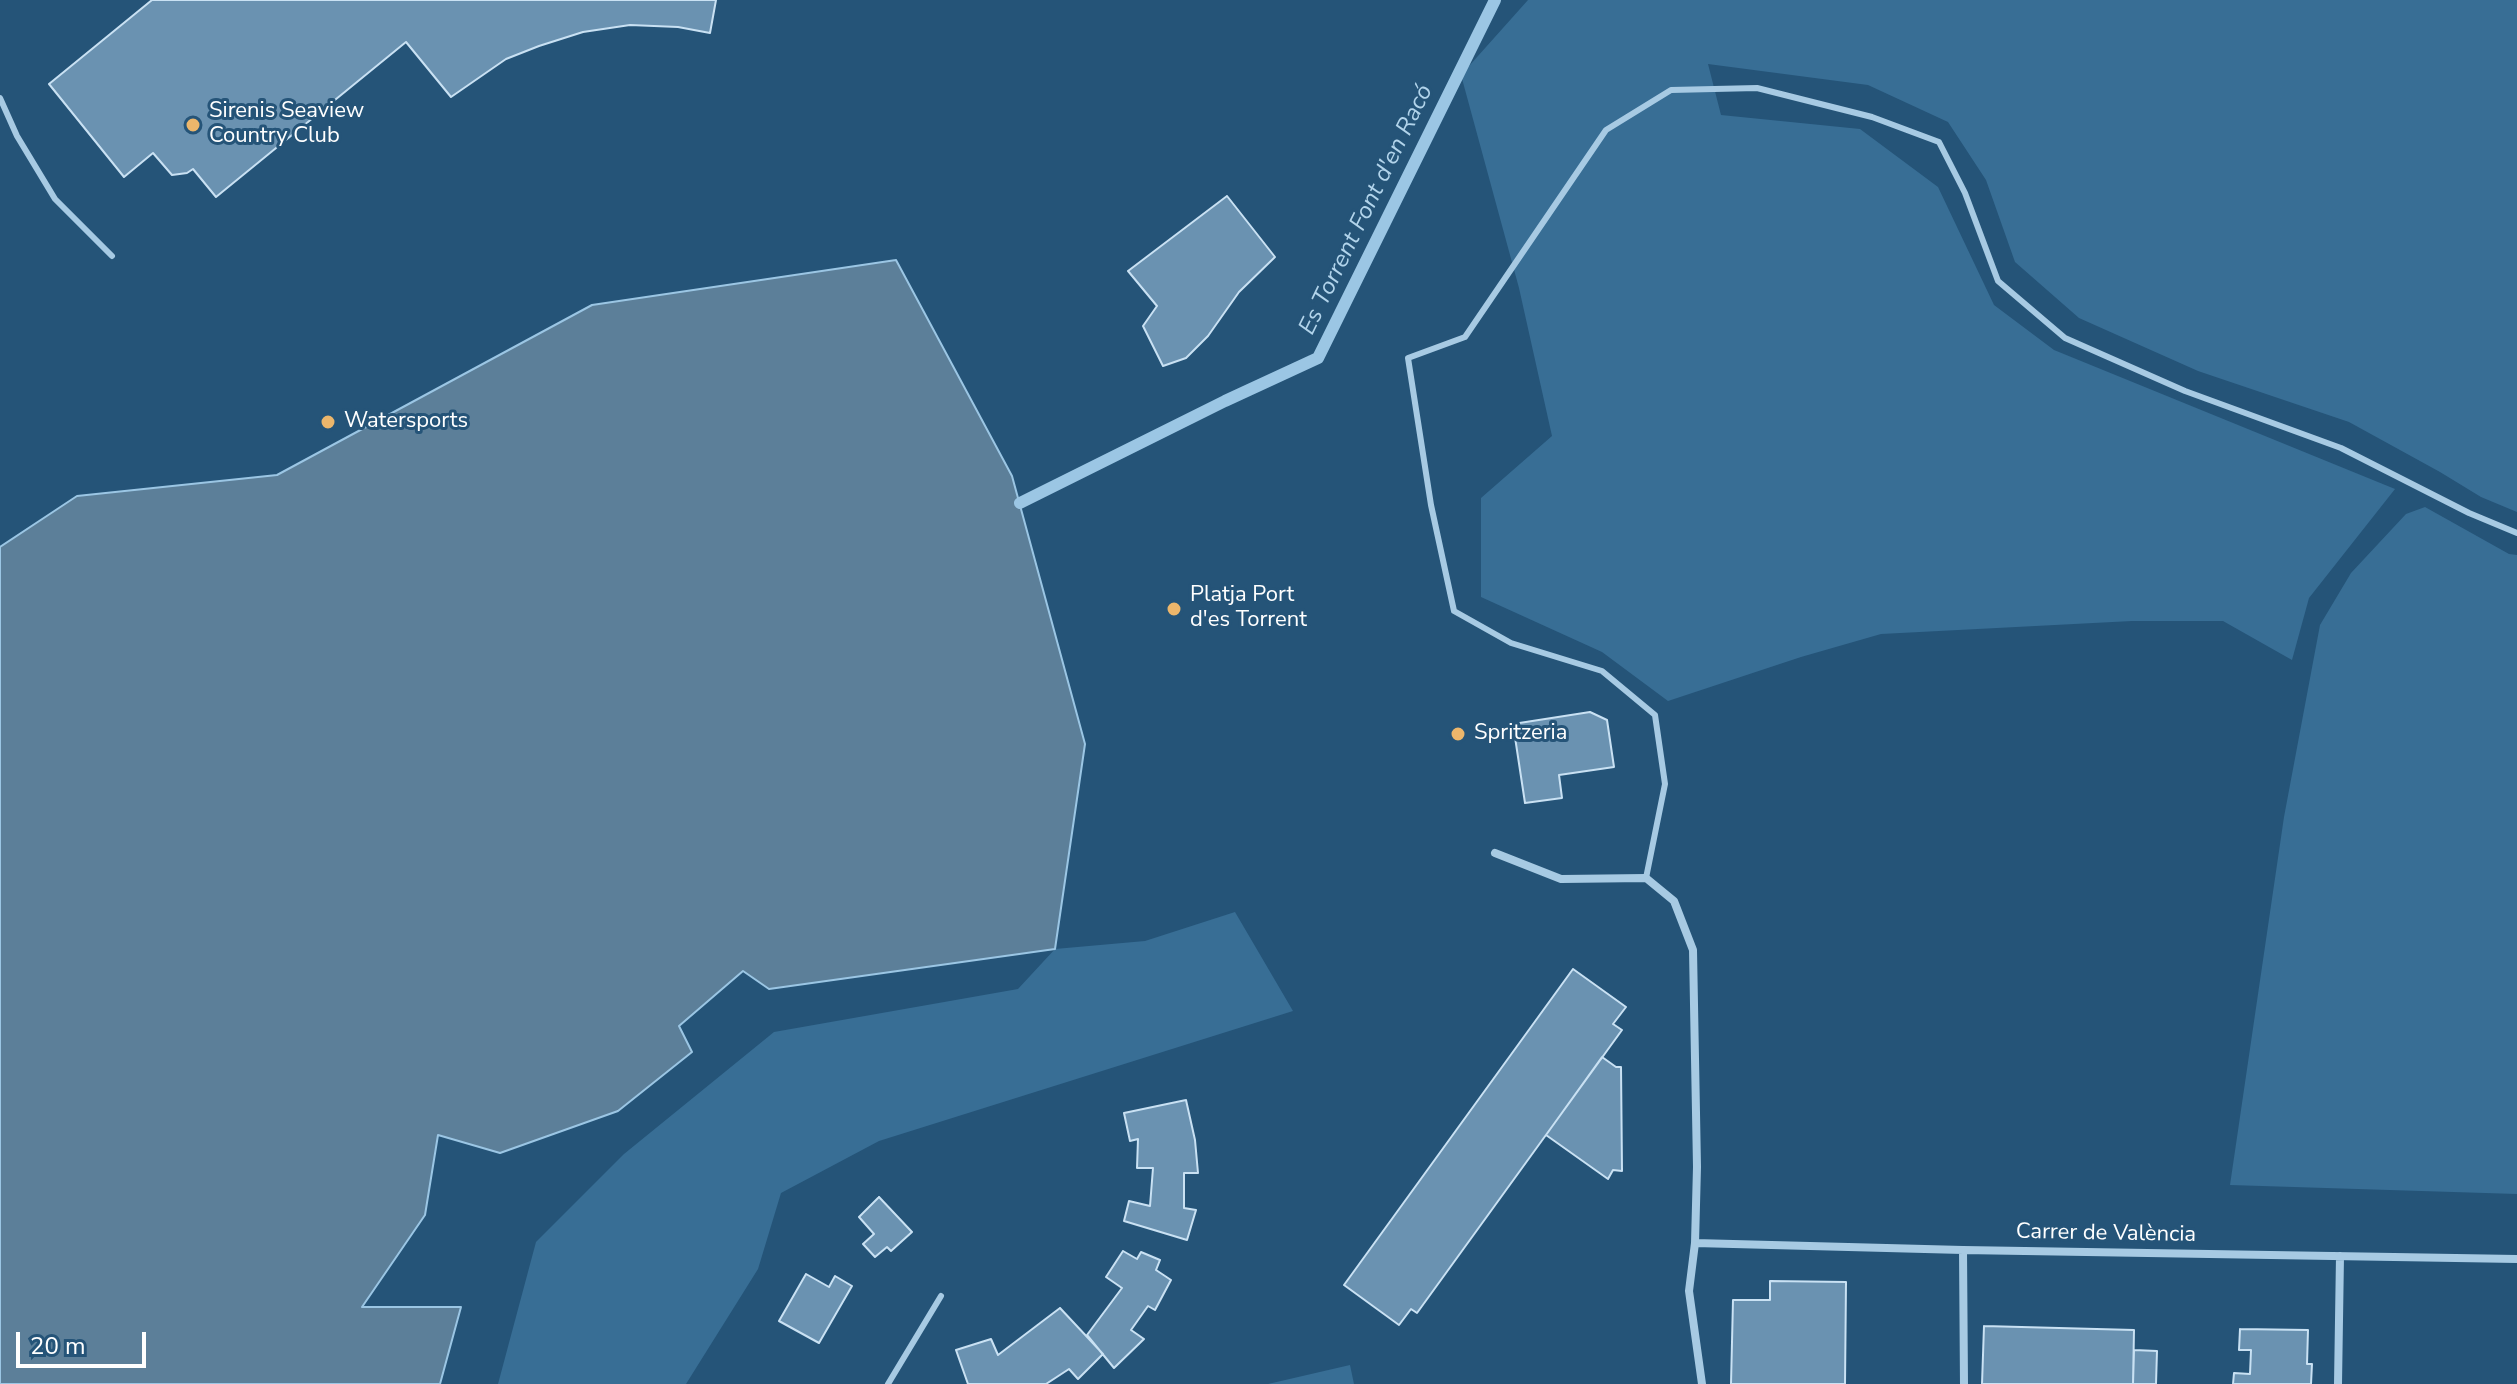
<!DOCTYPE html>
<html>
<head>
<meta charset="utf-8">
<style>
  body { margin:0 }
  #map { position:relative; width:2517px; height:1384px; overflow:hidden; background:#255478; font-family:"Nunito Sans",sans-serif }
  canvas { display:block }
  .scale { position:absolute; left:16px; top:1332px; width:130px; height:36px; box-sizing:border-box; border:4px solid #fff; border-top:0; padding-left:10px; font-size:24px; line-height:28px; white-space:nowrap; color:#fff; -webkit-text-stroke:6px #255478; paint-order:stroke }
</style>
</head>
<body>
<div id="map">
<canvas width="2517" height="1384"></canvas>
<div class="scale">20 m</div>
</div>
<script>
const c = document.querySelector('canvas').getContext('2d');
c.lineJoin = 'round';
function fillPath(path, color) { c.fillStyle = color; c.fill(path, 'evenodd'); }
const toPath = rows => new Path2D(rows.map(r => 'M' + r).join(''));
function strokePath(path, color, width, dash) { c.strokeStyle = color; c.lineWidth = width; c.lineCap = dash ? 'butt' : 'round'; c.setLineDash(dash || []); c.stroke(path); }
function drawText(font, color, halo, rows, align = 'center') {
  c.font = font + ' "Nunito Sans",sans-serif'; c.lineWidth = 6; c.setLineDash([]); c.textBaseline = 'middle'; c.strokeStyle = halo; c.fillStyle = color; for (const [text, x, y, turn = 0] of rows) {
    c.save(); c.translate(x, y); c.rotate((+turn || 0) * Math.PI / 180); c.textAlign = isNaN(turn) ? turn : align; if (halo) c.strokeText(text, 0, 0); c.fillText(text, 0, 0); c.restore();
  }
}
const green = toPath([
  [1528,0,2517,0,2517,512,2481,497,2440,472,2349,422,2198,371,2079,318,2015,262,1986,180,1948,122,1868,85,1708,64,1721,115,1860,129,1938,187,1994,305,2054,350,2395,489,2309,598,2292,660,2223,621,2132,621,1881,634,1801,657,1668,701,1602,652,1481,597,1481,498,1552,436,1519,288,1461,75],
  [2425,507,2509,554,2517,555,2517,1194,2230,1185,2284,817,2320,625,2351,573,2406,514],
  [1235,912,1293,1011,879,1141,781,1193,758,1269,686,1384,498,1384,536,1242,624,1154,774,1032,1018,989,1055,949,1145,941],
  [1350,1365,1354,1384,1268,1384]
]);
const water = toPath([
  [896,260,1012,476,1085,744,1055,949,769,989,743,971,679,1026,692,1052,618,1111,500,1153,438,1135,425,1215,362,1307,461,1307,440,1384,0,1384,0,547,77,496,277,475,592,305,896,260]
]);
const stream = toPath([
  [1020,503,1225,401,1318,358,1495,0]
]);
const building = toPath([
  [152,0,716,0,710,33,678,27,630,25,583,32,539,46,506,59,451,97,406,42,216,197,193,169,187,173,172,175,153,153,124,177,49,84,152,0],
  [1227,196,1275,257,1239,292,1208,336,1186,358,1163,366,1143,326,1157,306,1128,271,1227,196],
  [1590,712,1607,720,1614,767,1559,775,1562,798,1525,803,1513,724,1590,712],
  [1573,969,1626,1007,1613,1024,1622,1030,1417,1313,1411,1309,1399,1325,1344,1285,1573,969],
  [1602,1057,1616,1067,1621,1067,1622,1171,1613,1170,1608,1179,1546,1135,1602,1057],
  [1186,1100,1195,1140,1198,1173,1184,1173,1184,1208,1196,1210,1187,1240,1124,1221,1129,1201,1150,1206,1153,1168,1137,1168,1138,1139,1130,1141,1124,1113,1186,1100],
  [879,1197,912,1232,891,1251,887,1247,875,1257,863,1244,874,1234,859,1217,879,1197],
  [1123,1251,1137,1259,1141,1252,1160,1260,1156,1270,1171,1280,1155,1310,1148,1306,1131,1330,1144,1339,1114,1368,1087,1335,1122,1288,1106,1277,1123,1251],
  [806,1274,829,1287,835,1276,852,1286,819,1343,779,1321,806,1274],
  [1770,1281,1846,1282,1845,1384,1731,1384,1733,1300,1770,1300,1770,1281],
  [1060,1308,1103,1354,1078,1379,1069,1369,1046,1384,968,1384,956,1350,991,1339,998,1355,1060,1308],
  [1984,1326,2134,1330,2133,1384,1982,1384,1984,1326],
  [2240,1329,2308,1330,2307,1364,2312,1364,2311,1384,2233,1384,2234,1373,2250,1374,2251,1350,2239,1350,2240,1329],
  [2134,1350,2157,1351,2156,1384,2133,1384,2134,1350]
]);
const lane = toPath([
  [0,98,17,136,55,199,112,256],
  [1646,878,1665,784,1655,715,1602,671,1511,643,1454,611,1431,505,1408,358,1465,337,1606,130,1671,90,1757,88,1872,117,1939,142,1965,193,1998,281,2065,338,2185,391,2341,448,2469,513,2517,533],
  [888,1384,941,1296]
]);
const street = toPath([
  [1495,853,1561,879,1646,878,1674,901,1693,950,1697,1167,1695,1243,1689,1291,1702,1384],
  [1695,1243,1963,1250,2517,1259],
  [1963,1250,1964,1384],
  [2338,1384,2340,1256]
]);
const markers = [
  [193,125,8,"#ecb66b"],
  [328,422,8,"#ecb66b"],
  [1174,609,8,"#ecb66b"],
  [1458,734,8,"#ecb66b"]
];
const poiNames = [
  ["Sirenis Seaview",209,112],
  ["Country Club",209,137],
  ["Watersports",344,422],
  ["Platja Port",1190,596],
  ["d'es Torrent",1190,621],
  ["Spritzeria",1474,734]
];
const streetNames = [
  ["Carrer de València",2106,1234,1]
];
const waterNames = [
  ["Es Torrent Font d'en Racó",1367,210,-64]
];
fillPath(green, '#386e95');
fillPath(water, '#5c7f99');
strokePath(water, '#9bc6e4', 2);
strokePath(stream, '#9bc6e4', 12);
fillPath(building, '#6a92b1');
strokePath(building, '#c9e1f3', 2);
strokePath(lane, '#a7cae3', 6);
strokePath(street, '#a7cae3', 8);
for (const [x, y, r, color] of markers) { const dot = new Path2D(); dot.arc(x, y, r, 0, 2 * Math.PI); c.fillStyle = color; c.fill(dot); strokePath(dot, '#255478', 3); }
drawText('22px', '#fff', '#255478', poiNames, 'left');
drawText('22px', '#fff', '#255478', streetNames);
drawText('italic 24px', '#b2d4eb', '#255478', waterNames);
</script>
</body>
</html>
